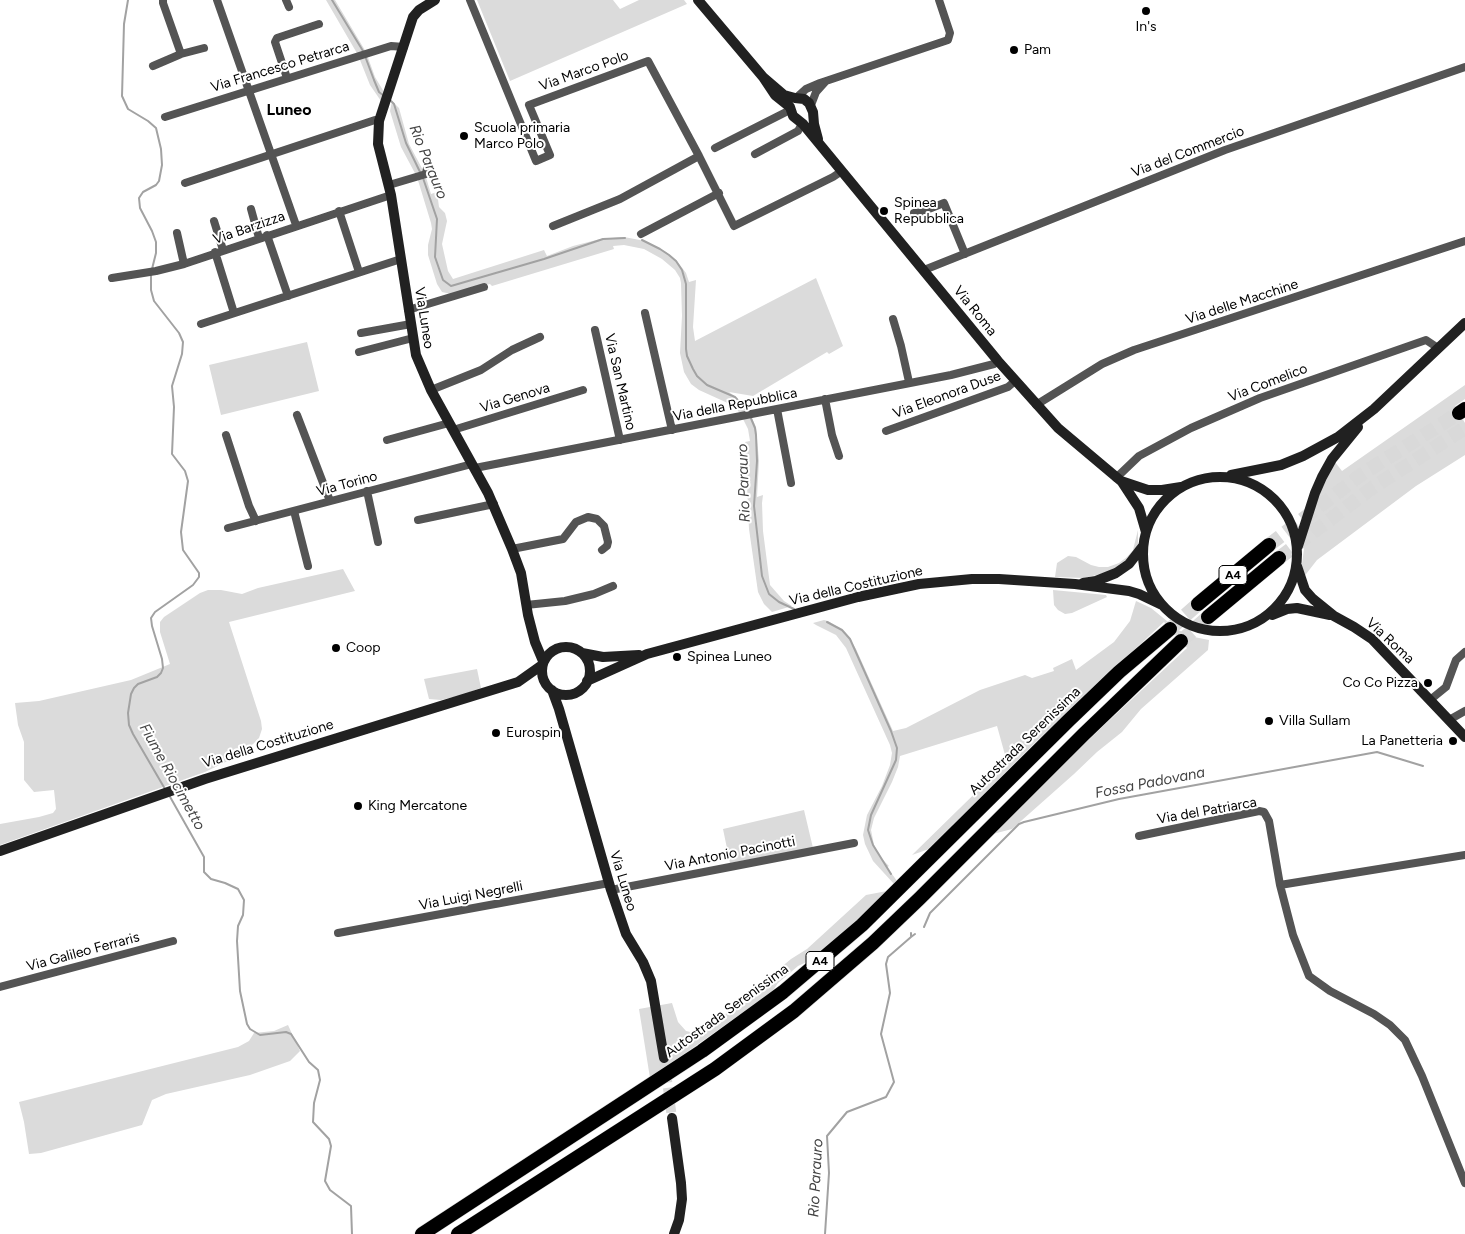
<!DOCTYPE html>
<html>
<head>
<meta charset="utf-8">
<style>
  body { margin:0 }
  canvas { display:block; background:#fff }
</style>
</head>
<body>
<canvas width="1465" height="1234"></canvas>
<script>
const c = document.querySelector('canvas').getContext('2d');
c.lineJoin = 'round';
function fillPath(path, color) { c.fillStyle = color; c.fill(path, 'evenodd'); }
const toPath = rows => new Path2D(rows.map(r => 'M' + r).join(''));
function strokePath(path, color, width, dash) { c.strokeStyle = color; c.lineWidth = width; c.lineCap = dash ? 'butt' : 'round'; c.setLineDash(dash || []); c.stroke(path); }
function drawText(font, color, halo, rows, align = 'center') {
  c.font = font + ' Figtree,sans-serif'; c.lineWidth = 4; c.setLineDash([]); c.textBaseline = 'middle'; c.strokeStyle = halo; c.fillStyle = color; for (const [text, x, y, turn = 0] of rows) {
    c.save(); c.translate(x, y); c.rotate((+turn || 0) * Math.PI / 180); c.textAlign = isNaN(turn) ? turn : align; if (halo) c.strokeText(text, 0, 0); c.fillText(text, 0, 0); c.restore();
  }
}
const green = toPath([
  [326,0,335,0,366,52,375,77,384,92,381,101,370,85,358,55],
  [477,0,613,0,620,9,639,0,684,0,687,4,510,81],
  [392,101,399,108,409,144,425,174,431,194,437,192,439,207,445,213,447,221,442,244,448,271,453,279,544,250,547,256,573,246,600,239,624,237,645,241,666,252,677,261,686,273,689,282,696,280,693,327,695,341,816,278,843,346,829,354,827,352,753,396,729,392,746,405,756,427,759,461,757,497,763,495,762,503,763,531,770,585,784,601,792,606,772,612,764,604,758,592,749,529,745,442,750,441,748,429,740,413,732,405,699,390,691,384,684,372,680,353,682,316,681,283,680,278,675,270,662,259,644,249,624,245,613,246,614,249,492,286,490,284,451,294,442,292,437,284,428,255,428,245,432,229,431,223,417,177,401,147,390,111],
  [307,342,319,391,221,415,209,365],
  [1465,385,1465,399,1455,406,1465,423,1465,455,1416,486,1317,560,1303,578,1302,564,1307,526,1317,495,1335,462,1342,471],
  [1138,530,1138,544,1134,552,1130,557,1109,572,1084,578,1055,577,1057,563,1068,556,1076,557,1091,565,1099,567,1108,567,1119,563,1127,557,1133,550],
  [343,569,355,591,229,622,261,721,262,729,259,738,253,744,236,757,205,772,0,845,0,824,39,817,53,813,56,809,54,790,34,792,24,780,24,742,18,725,15,703,39,701,131,680,170,664,160,632,160,622,164,617,200,593,208,590,221,590,242,594,258,588],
  [1053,590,1106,595,1107,597,1072,613,1065,614,1058,610,1054,605],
  [1136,601,1151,608,1178,630,1194,637,1209,640,1208,650,1141,709,1122,732,1097,752,1074,774,1012,829,993,834,1072,755,1187,648,1164,622,1037,741,929,849,912,855,1007,762,997,726,900,756,898,767,892,782,874,818,871,830,874,845,880,857,889,866,887,867,897,881,894,884,873,861,865,844,863,835,867,815,882,786,890,765,892,753,890,745,846,648,836,635,816,625,813,623,824,620,828,621,841,629,848,636,856,649,893,731,906,728,980,690,1025,675,1032,678,1054,671,1053,668,1072,659,1076,670,1114,642,1130,621],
  [477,669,481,688,462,695,441,700,429,699,424,679],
  [804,810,813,848,730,863,723,829],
  [887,891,845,931,813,959,798,966,778,983,772,992,650,1078,639,1009,672,1003,678,1022,686,1031,695,1033,724,1015,756,991,774,973,791,959,807,949,866,895],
  [288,1025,300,1051,290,1061,250,1075,166,1094,152,1100,142,1125,41,1153,29,1154,24,1122,19,1102,238,1047,249,1041,254,1033,274,1031]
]);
const stream = toPath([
  [128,0,124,24,122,96,128,109,148,121,156,128,161,149,162,165,159,181,156,185,143,192,139,198,140,208,152,231,156,242,156,253,152,269],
  [332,0,363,51],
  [365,56,374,80,379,92,384,96],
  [390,100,394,104,406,143,421,174],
  [423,178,437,219,435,257,443,280,451,286,544,259,603,239,625,238],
  [642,240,660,249,669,255,676,261,682,270,686,284,686,349,687,356,693,369,697,376,707,385,735,397,748,412],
  [151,273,151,290,154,301,179,333,183,342,182,354,172,386,174,407,172,454,185,471,188,481,181,532,183,550,199,573,199,577,193,585,155,612,151,618,152,626,162,659,163,668,161,673,157,677,138,684,134,688,131,694,128,713,129,725,133,734,165,789],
  [750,416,755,428,756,435,757,461,754,506,762,576,769,594,779,602,794,609],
  [827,622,842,630,850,639,891,731,897,748,896,760,871,815,868,830,873,845,891,874],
  [169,795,204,857,204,872,211,879,225,883,238,889,244,900,243,915,238,926,237,941,240,991,247,1024,250,1029,260,1035,286,1032,291,1034,309,1062,318,1070,320,1080,314,1103,313,1122,329,1139,331,1146,325,1181,330,1190,351,1206,352,1234],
  [924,927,930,913,1019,824,1024,822,1119,799,1377,752,1423,766],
  [911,937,915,934],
  [825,1234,829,1173,827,1136,847,1112,886,1097,894,1082,881,1034,890,993,886,964,888,957,911,937,911,933]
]);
const secondaryTunnel = toPath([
  [664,1058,672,1118]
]);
const highwayTunnel = toPath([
  [1269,545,1362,474,1459,413],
  [1279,558,1372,488,1465,428],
  [1170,629,1198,604],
  [1181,641,1208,617]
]);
const street = toPath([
  [217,0,296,225],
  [286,0,289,7],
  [470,0,536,161,550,155,529,105,648,61,699,156,734,226,833,177,842,171],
  [181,54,204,48],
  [153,66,181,54,163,3,163,0],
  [287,78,275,42,277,38,319,24],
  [796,98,806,89,820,83,948,40,950,33,939,0],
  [811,105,816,92,825,82],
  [165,117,391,46,404,47],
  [715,148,790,110],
  [755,154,798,131,802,124],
  [185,183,375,120,379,121],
  [389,185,426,174,428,161],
  [251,209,259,238],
  [339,211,359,272],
  [914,213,921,212,944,203,965,254],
  [214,221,223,250],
  [553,226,620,199,699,156],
  [177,233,184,264],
  [641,234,719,193],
  [267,235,288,296],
  [215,252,234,313],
  [924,270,1225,150,1465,67],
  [112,278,156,271,184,264,391,195],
  [408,310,484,287],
  [645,313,672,430],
  [893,319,901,346,909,382],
  [201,324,401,259],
  [595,330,620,440],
  [361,333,411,324],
  [359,352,413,338],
  [431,390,481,370,512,350,540,337],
  [825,399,832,435,839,456],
  [1036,405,1102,364,1134,350,1465,241],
  [777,409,791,483],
  [297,415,330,501],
  [453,430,583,390],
  [886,431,1008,387,1015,381],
  [226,435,249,506,256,521],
  [387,440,449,423],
  [475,468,951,375,994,364,998,361],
  [1116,478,1139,456,1191,428,1260,398,1426,340,1438,348],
  [367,491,378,542],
  [294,511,308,566],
  [418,520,494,504],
  [228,528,472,464],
  [512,549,563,539,576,522,588,517,597,519,604,526,608,542,607,546,602,550],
  [526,605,565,601,594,594,613,586],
  [1430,700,1446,687,1456,660,1465,652],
  [1449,720,1465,711],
  [1139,836,1259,811,1264,812,1269,821,1280,885,1293,935,1309,976,1330,991,1374,1014,1390,1025,1405,1040,1422,1076,1465,1183],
  [1280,885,1465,855],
  [611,890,854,843],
  [338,933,609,883],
  [0,987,173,941]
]);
const secondary = toPath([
  [435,0,419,10,413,17,379,121,378,144,391,195,416,355,431,390,488,493,512,549,521,573,528,615,535,642,543,661],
  [698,0,763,77,784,95,795,98,804,99,809,103,813,112,814,124,818,139],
  [763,77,775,95,790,107,793,116,803,124,998,361,1058,428,1121,481,1148,490,1162,490,1181,487],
  [1231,475,1281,465,1303,456,1338,437,1374,409,1465,323],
  '1143 554a77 77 0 1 1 154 0a77 77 0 1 1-154 0Z',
  [1122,482,1139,508,1146,532],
  [1298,546,1315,493,1322,477,1332,459,1358,427],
  [1297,566,1305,590,1313,599,1334,616,1354,627,1372,639,1465,737],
  [1083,583,1096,581,1116,573,1129,564,1143,546],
  [1272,615,1287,609,1297,608,1330,615],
  '542 671a24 24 0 1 1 48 0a24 24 0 1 1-48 0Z',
  [582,653,603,657,639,655],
  [587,681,647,654,858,597,919,584,972,579,999,579,1075,584,1129,591,1139,594,1160,604],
  [552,690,559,709,611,890,626,934,643,962,651,981,664,1058],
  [0,851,205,779,518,682,542,665],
  [672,1118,681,1183,682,1199,679,1220,674,1234]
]);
const highway = toPath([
  [1459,413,1465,409],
  [1198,604,1269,545],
  [1208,617,1279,558],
  [422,1234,702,1051,783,992,862,925,1068,721,1119,672,1170,629],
  [458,1234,715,1069,794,1011,873,943,920,898,1084,734,1181,641]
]);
const markers = [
  [1146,11,5,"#000"],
  [1014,50,5,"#000"],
  [464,136,5,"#000"],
  [884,211,5,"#000"],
  [336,648,5,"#000"],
  [677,657,5,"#000"],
  [1428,683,5,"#000"],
  [1269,721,5,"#000"],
  [496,733,5,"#000"],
  [1453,741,5,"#000"],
  [358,806,5,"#000"]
];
const shields = [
  [1233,575,28],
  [820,961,28]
];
const shieldNames = [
  ["A4",1233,575],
  ["A4",820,961]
];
const poiNames = [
  ["In's",1146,27,"center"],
  ["Pam",1024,50],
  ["Scuola primaria",474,128],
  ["Marco Polo",474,144],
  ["Spinea",894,203],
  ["Repubblica",894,219],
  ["Coop",346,648],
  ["Spinea Luneo",687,657],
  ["Co Co Pizza",1418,683,"right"],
  ["Villa Sullam",1279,721],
  ["Eurospin",506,733],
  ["La Panetteria",1443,741,"right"],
  ["King Mercatone",368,806]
];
const streetNames = [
  ["Via Francesco Petrarca",280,67,-17],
  ["Via Marco Polo",584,71,-20],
  ["Via del Commercio",1188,152,-21],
  ["Via Barzizza",249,228,-19],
  ["Via delle Macchine",1242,302,-18],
  ["Via Roma",975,311,51],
  ["Via Luneo",424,318,81],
  ["Via San Martino",620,382,77],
  ["Via Comelico",1268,383,-21],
  ["Via Eleonora Duse",947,395,-20],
  ["Via Genova",515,398,-17],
  ["Via della Repubblica",735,405,-11],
  ["Via Torino",347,484,-15],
  ["Via della Costituzione",856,586,-13],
  ["Via Roma",1390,641,43],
  ["Autostrada Serenissima",1025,741,-44],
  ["Via della Costituzione",268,744,-17],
  ["Via del Patriarca",1207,811,-10],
  ["Via Antonio Pacinotti",730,854,-11],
  ["Via Luneo",623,881,73],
  ["Via Luigi Negrelli",471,896,-11],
  ["Via Galileo Ferraris",83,952,-15],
  ["Autostrada Serenissima",727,1011,-36]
];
const waterNames = [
  ["Rio Parauro",428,162,68],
  ["Rio Parauro",744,483,-92],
  ["Fiume Riocimetto",172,777,61],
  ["Fossa Padovana",1150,783,-11],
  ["Rio Parauro",816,1178,-87]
];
const quarterNames = [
  ["Luneo",289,110]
];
fillPath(green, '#dbdbdb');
strokePath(stream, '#a2a2a2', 2);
strokePath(secondaryTunnel, '#d9d9d9', 10, [10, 5]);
strokePath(highwayTunnel, '#d9d9d9', 14, [14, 7]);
strokePath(highway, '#dbdbdb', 15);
strokePath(street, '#545454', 8);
strokePath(secondary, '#212121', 10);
strokePath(highway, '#000', 14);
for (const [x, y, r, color] of markers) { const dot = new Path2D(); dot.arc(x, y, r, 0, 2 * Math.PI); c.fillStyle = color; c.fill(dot); strokePath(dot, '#fff', 2); }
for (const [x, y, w] of shields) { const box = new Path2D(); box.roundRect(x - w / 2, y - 9.5, w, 19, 4); c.fillStyle = '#fff'; c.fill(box); strokePath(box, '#000', 1); }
drawText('bold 12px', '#000', null, shieldNames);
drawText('14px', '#000', '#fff', poiNames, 'left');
drawText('14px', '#000', '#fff', streetNames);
drawText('italic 15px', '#434343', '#fff', waterNames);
drawText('bold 16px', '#000', '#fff', quarterNames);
</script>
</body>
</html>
